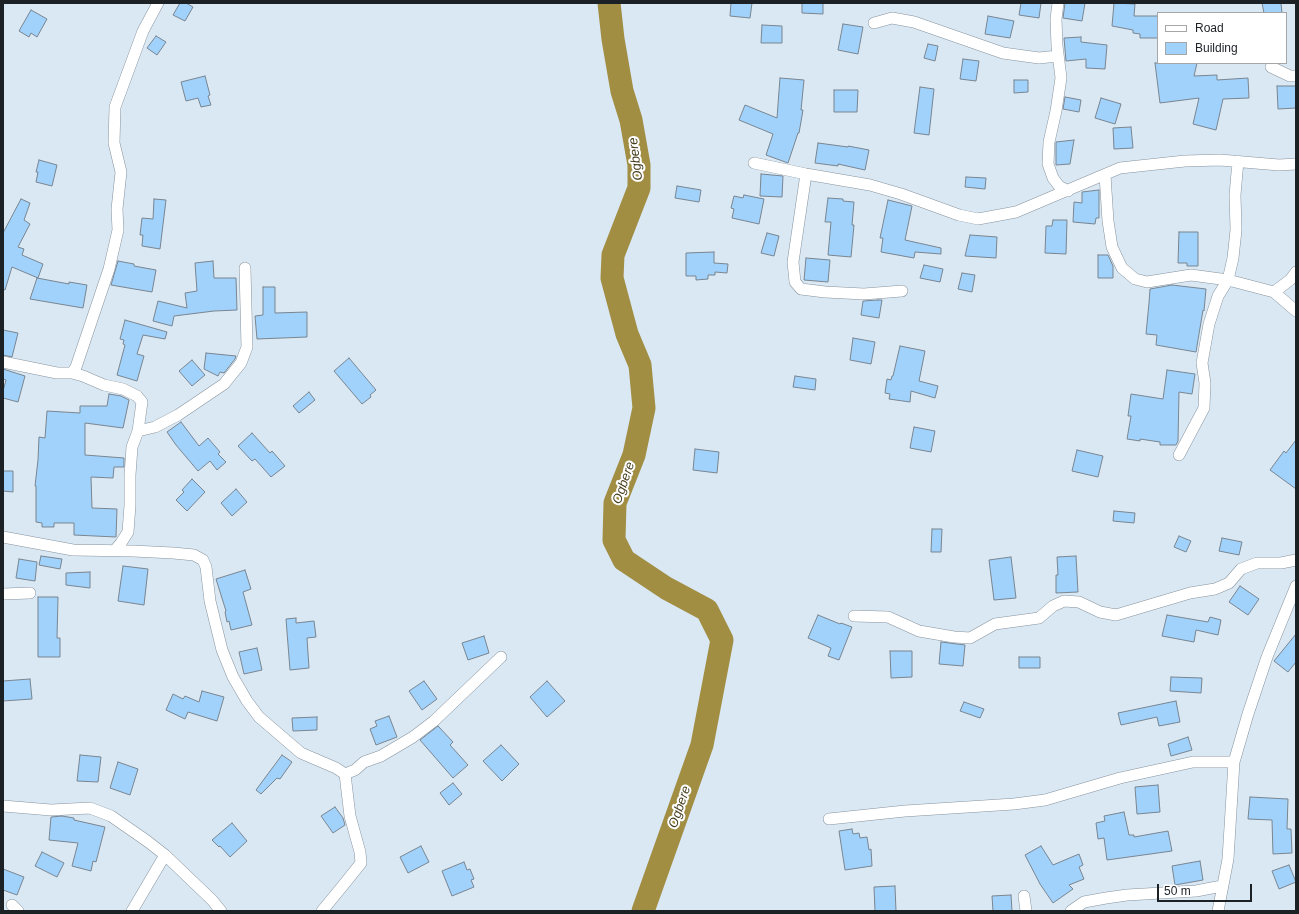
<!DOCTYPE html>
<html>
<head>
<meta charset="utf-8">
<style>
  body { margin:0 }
  #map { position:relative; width:1299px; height:914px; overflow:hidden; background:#dae8f4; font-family:Helvetica,sans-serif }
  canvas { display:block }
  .frame { position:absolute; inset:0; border:4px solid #1c2125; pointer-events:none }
  .legend { position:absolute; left:1157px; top:12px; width:130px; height:52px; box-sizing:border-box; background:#fff; border:1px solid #a4a6a8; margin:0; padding:5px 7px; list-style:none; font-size:12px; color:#1c2125 }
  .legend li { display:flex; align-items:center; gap:8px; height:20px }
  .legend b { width:20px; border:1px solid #a4a6a8 }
  .scale { position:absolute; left:1157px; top:884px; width:95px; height:18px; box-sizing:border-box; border:2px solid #1c2125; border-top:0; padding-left:5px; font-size:12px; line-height:14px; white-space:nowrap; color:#1c2125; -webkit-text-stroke:3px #fff; paint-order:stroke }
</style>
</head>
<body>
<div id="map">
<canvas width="1299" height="914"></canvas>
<div class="frame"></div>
<ul class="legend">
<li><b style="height:5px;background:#fff"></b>Road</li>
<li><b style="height:11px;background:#a0d2fc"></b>Building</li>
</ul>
<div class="scale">50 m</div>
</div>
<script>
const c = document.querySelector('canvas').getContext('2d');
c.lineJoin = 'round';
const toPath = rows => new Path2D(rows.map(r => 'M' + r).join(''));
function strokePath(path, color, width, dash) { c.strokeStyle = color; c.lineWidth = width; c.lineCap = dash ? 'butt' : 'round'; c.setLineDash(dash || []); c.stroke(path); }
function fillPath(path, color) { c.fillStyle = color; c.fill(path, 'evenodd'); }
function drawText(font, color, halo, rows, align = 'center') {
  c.font = font + ' Helvetica,sans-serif'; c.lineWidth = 4; c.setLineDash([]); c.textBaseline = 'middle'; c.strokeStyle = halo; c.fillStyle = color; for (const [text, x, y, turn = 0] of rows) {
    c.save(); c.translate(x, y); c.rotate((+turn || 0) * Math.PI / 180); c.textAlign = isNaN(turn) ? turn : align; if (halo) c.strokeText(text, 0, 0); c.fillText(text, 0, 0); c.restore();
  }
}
const river = toPath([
  [609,3,613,39,622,91,631,120,639,165,639,188,613,255,612,278,627,334,640,365,644,408,634,455,615,503,614,540,624,560,666,588,707,610,722,640,702,745,643,911]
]);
const building = toPath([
  [180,3,186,3,193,7,185,21,173,15,180,3],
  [731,3,752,3,750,18,730,16,731,3],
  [802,3,823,3,823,14,802,13,802,3],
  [1021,3,1041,3,1039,18,1019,15,1021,3],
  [1065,3,1085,3,1082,21,1063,18,1065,3],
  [1114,3,1135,4,1134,16,1158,16,1158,38,1140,38,1140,34,1133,33,1133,30,1112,26,1114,3],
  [1262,3,1281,3,1282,13,1264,13,1262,3],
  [31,10,47,19,37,37,31,33,29,37,19,31,31,10],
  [988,16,1014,21,1010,38,985,34,988,16],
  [843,24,863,27,858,54,838,50,843,24],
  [762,25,782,26,782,43,761,43,762,25],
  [156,36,166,42,157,55,147,48,156,36],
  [1081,37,1081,42,1107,45,1105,69,1086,68,1086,59,1066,61,1064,38,1081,37],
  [928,44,938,46,935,61,924,58,928,44],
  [963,59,979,61,976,81,960,79,963,59],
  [1155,63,1197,63,1194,76,1217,75,1217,80,1248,78,1249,98,1223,99,1216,130,1193,124,1199,98,1160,103,1155,63],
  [205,76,210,95,208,96,211,105,201,107,198,98,186,101,181,82,205,76],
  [780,78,804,80,801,110,803,110,799,133,798,133,788,163,766,155,773,134,739,120,745,105,777,118,780,78],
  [1014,80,1028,80,1028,92,1014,93,1014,80],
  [1277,86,1296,86,1296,108,1278,109,1277,86],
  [920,87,934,89,929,135,914,133,920,87],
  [834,90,858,90,857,112,834,112,834,90],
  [1065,97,1081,100,1079,112,1063,109,1065,97],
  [1101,98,1121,104,1115,124,1095,118,1101,98],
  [1131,127,1133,148,1114,149,1113,128,1131,127],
  [1074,140,1070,164,1056,165,1056,142,1074,140],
  [818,143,848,147,848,146,869,150,865,170,838,164,838,166,815,163,818,143],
  [39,160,57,165,52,186,36,182,38,172,36,172,39,160],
  [761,174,783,176,782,197,760,196,761,174],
  [966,177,986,178,985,189,965,187,966,177],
  [677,186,701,190,699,202,675,198,677,186],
  [1099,190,1099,218,1096,218,1095,224,1073,222,1074,202,1082,203,1082,192,1099,190],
  [744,195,764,199,759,224,732,218,734,209,731,208,734,196,743,198,744,195],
  [828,198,843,199,843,201,854,202,852,225,854,225,851,257,828,255,831,222,825,222,828,198],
  [21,199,30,203,24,220,30,224,18,247,24,249,22,255,43,264,38,278,12,267,5,290,3,289,3,233,21,199],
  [154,199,166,200,160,249,142,246,143,235,140,235,142,218,153,219,154,199],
  [888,200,912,206,905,240,941,248,941,254,915,252,914,258,881,252,883,238,880,238,888,200],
  [1053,220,1067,220,1066,254,1045,253,1046,226,1052,226,1053,220],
  [1179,232,1198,232,1198,266,1187,266,1187,263,1178,263,1179,232],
  [767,233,779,236,774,256,761,253,767,233],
  [970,235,997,237,996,258,965,256,970,235],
  [714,252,714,263,728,264,727,273,715,272,715,275,708,275,708,279,696,280,696,276,686,276,686,253,714,252],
  [1098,255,1108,255,1113,266,1113,278,1098,278,1098,255],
  [806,258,830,260,828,282,804,280,806,258],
  [118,261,134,264,134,266,156,270,152,292,111,285,118,261],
  [213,261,214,278,236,278,237,310,214,311,174,316,172,326,153,321,158,301,187,308,185,293,197,291,195,263,213,261],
  [924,265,943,269,940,282,920,278,924,265],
  [962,273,975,275,972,292,958,289,962,273],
  [37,278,69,284,69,282,87,285,83,308,30,299,37,278],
  [1172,285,1206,289,1204,311,1203,310,1196,352,1156,345,1157,335,1146,334,1149,303,1150,289,1172,285],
  [263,287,275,287,275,313,307,312,307,337,257,339,255,316,263,315,263,287],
  [878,300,882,300,879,318,861,315,863,301,878,300],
  [125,320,167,332,165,339,143,335,137,354,144,356,137,381,117,375,125,345,123,344,124,340,120,339,125,320],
  [3,330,18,333,12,357,3,355,3,330],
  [853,338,875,342,871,364,850,360,853,338],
  [900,346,925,351,919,381,938,386,935,398,911,391,910,402,889,399,890,394,885,393,887,379,891,380,892,376,893,376,900,346],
  [206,353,236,356,235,359,224,373,220,372,218,376,204,369,206,353],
  [349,358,376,390,370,395,371,397,362,404,334,371,349,358],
  [192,360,205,375,192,386,179,371,192,360],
  [3,369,25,376,18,402,3,398,3,391,6,380,3,379,3,369],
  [1167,370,1195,374,1192,394,1179,392,1178,441,1176,445,1160,445,1160,442,1140,439,1140,441,1127,439,1131,416,1128,416,1131,394,1163,399,1167,370],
  [795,376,816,379,815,390,793,387,795,376],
  [309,392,315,400,299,413,293,406,309,392],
  [109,394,121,396,129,400,123,428,85,423,85,455,124,458,124,467,114,467,113,478,91,477,92,508,117,509,116,537,74,535,74,523,54,523,54,527,42,527,42,523,36,522,36,486,35,486,38,460,39,437,45,438,47,411,80,413,80,406,107,406,109,394],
  [181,422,199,446,208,438,220,452,218,454,226,462,217,470,210,461,198,471,176,445,167,432,181,422],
  [914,427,935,431,931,452,910,448,914,427],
  [252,433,270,453,272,451,285,466,271,477,255,459,252,461,238,446,252,433],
  [1296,440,1296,489,1270,470,1284,451,1286,453,1296,440],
  [695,449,719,452,717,473,693,470,695,449],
  [1077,450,1103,456,1098,477,1072,471,1077,450],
  [3,471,13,471,13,492,3,491,3,471],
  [192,479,205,492,187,511,176,500,184,492,182,490,192,479],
  [236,489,247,502,232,516,221,503,236,489],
  [1114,511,1135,513,1134,523,1113,521,1114,511],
  [932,529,942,529,941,552,931,552,932,529],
  [1179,536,1191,541,1186,552,1174,547,1179,536],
  [1222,538,1242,542,1239,555,1219,551,1222,538],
  [41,556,62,559,60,569,39,565,41,556],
  [1076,556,1078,592,1056,593,1056,575,1058,575,1057,557,1076,556],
  [1011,557,1016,598,994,600,989,560,1011,557],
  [19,559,37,562,35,581,16,578,19,559],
  [123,566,148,569,144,605,118,601,123,566],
  [245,570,251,589,243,592,252,625,231,630,229,621,227,622,225,612,226,611,216,579,245,570],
  [90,572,90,588,66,585,66,573,90,572],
  [1240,586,1259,599,1248,615,1229,602,1240,586],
  [38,597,58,597,57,638,60,638,60,657,38,657,38,597],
  [818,615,840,624,841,623,852,627,839,660,828,656,831,648,808,638,818,615],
  [1167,615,1208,622,1210,617,1221,620,1218,635,1196,630,1194,642,1162,636,1167,615],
  [296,618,296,623,314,621,316,637,307,638,309,668,290,670,286,619,296,618],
  [1296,634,1296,662,1288,672,1274,661,1296,634],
  [484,636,489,653,468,660,462,643,484,636],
  [941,642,965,645,963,666,939,664,941,642],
  [257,648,262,670,244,674,239,652,257,648],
  [890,651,912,651,912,677,891,678,890,651],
  [1019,657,1040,657,1040,668,1019,668,1019,657],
  [1171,677,1202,678,1201,693,1170,691,1171,677],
  [30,679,32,699,3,701,3,681,30,679],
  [424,681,437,699,422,710,409,691,424,681],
  [547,681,565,701,547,717,530,697,547,681],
  [202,691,224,697,217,721,188,712,185,719,166,710,173,694,183,699,185,696,199,702,202,691],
  [1176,701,1180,722,1159,726,1157,717,1121,725,1118,713,1176,701],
  [964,702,984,709,980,718,960,711,964,702],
  [389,716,397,737,376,745,370,729,377,726,375,721,389,716],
  [317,717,317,730,293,731,292,718,317,717],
  [438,726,453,742,450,745,468,765,453,778,420,740,438,726],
  [1188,737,1192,750,1171,756,1168,744,1188,737],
  [501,745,519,764,502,781,483,761,501,745],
  [80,755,101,757,98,782,77,781,80,755],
  [282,755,292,762,280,779,277,778,261,794,256,790,282,755],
  [118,762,138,769,130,795,110,788,118,762],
  [453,783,462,794,449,805,440,793,453,783],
  [1158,785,1160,812,1137,814,1135,787,1158,785],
  [1250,797,1288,799,1287,829,1291,829,1292,853,1273,854,1272,820,1248,819,1250,797],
  [335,807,343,818,345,825,333,833,321,816,335,807],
  [1124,812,1129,835,1134,835,1134,837,1168,831,1172,851,1107,860,1104,838,1098,839,1096,823,1105,821,1104,816,1124,812],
  [62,816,74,818,74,820,105,827,96,862,93,861,91,871,72,866,78,843,49,840,51,817,62,816],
  [232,823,247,841,230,857,220,846,219,847,212,840,232,823],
  [852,829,853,834,859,833,860,838,867,837,869,850,871,849,872,866,845,870,839,831,852,829],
  [421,846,429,862,408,873,400,857,421,846],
  [1041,846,1053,865,1079,854,1083,865,1079,867,1084,879,1069,885,1073,889,1053,903,1040,884,1025,855,1041,846],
  [42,852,64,863,57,877,35,866,42,852],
  [1200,861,1203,880,1175,885,1172,866,1200,861],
  [464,862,467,870,470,869,474,879,471,880,474,887,452,896,442,871,464,862],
  [1289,865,1296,882,1279,889,1272,871,1289,865],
  [3,869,24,877,17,895,3,890,3,869],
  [895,886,896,911,875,911,874,887,895,886],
  [1011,895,1012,911,993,911,992,896,1011,895]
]);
const minor = toPath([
  [1058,3,1056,19,1057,46,1061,78,1056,111,1049,142,1048,164,1053,178,1059,186,1068,191],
  [874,23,892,18,914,22,1003,53,1039,58,1058,56],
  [1271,67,1290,76,1296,76],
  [754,163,806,174,870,185,901,194,959,215,978,219,1016,212,1120,168,1185,161,1220,160,1279,165,1296,164],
  [806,174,793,262,795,282,801,289,825,292,864,294,902,291],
  [1105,175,1108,221,1112,247,1122,268,1135,279,1147,282,1191,275,1228,280,1274,292,1296,311],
  [1274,292,1290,280,1296,272],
  [3,362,57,373,72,373,76,367,109,269,118,230,117,209,121,172,114,143,115,107,143,31,158,3],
  [72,373,83,376,104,385,123,389,137,396,142,402,138,431,132,447,130,475,130,505,128,532,121,543,115,550],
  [138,431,155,427,178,415,224,384,241,363,247,347,245,268],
  [1179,455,1204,408,1205,383,1202,363,1209,324,1218,296,1228,280,1233,258,1236,230,1235,195,1238,161],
  [3,537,73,550,133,551,173,553,194,555,203,560,206,567,210,601,222,650,233,677,247,701,259,717,301,753,336,768,345,774,355,770,364,762,381,756,413,737,434,721,501,657],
  [3,594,30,593],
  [854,616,888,617,919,631,954,637,970,638,995,624,1039,618,1053,606,1064,601,1079,602,1100,612,1116,615,1190,593,1215,589,1229,583,1241,569,1257,563,1281,563,1296,560],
  [3,806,51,810,90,808,111,816,147,841,165,855,212,900,221,911],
  [829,819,905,811,1014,804,1045,800,1120,778,1193,762,1234,762],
  [1024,896,1026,911],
  [12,905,18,911],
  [132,911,165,855],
  [322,911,345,883,361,863,360,852,350,816,345,774],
  [1071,911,1084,902,1106,898,1127,895,1196,891,1222,886],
  [1218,911,1228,859,1234,762,1248,714,1267,657,1296,586]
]);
const waterNames = [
  ["Ogbere",636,159,-97],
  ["Ogbere",624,483,-71],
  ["Ogbere",680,807,-71]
];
strokePath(river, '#a18e43', 23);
fillPath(building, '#a0d2fc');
strokePath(building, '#798590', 1);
strokePath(minor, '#86939e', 12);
strokePath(minor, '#fff', 11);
drawText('italic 13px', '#463d1c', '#fff', waterNames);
</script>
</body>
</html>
